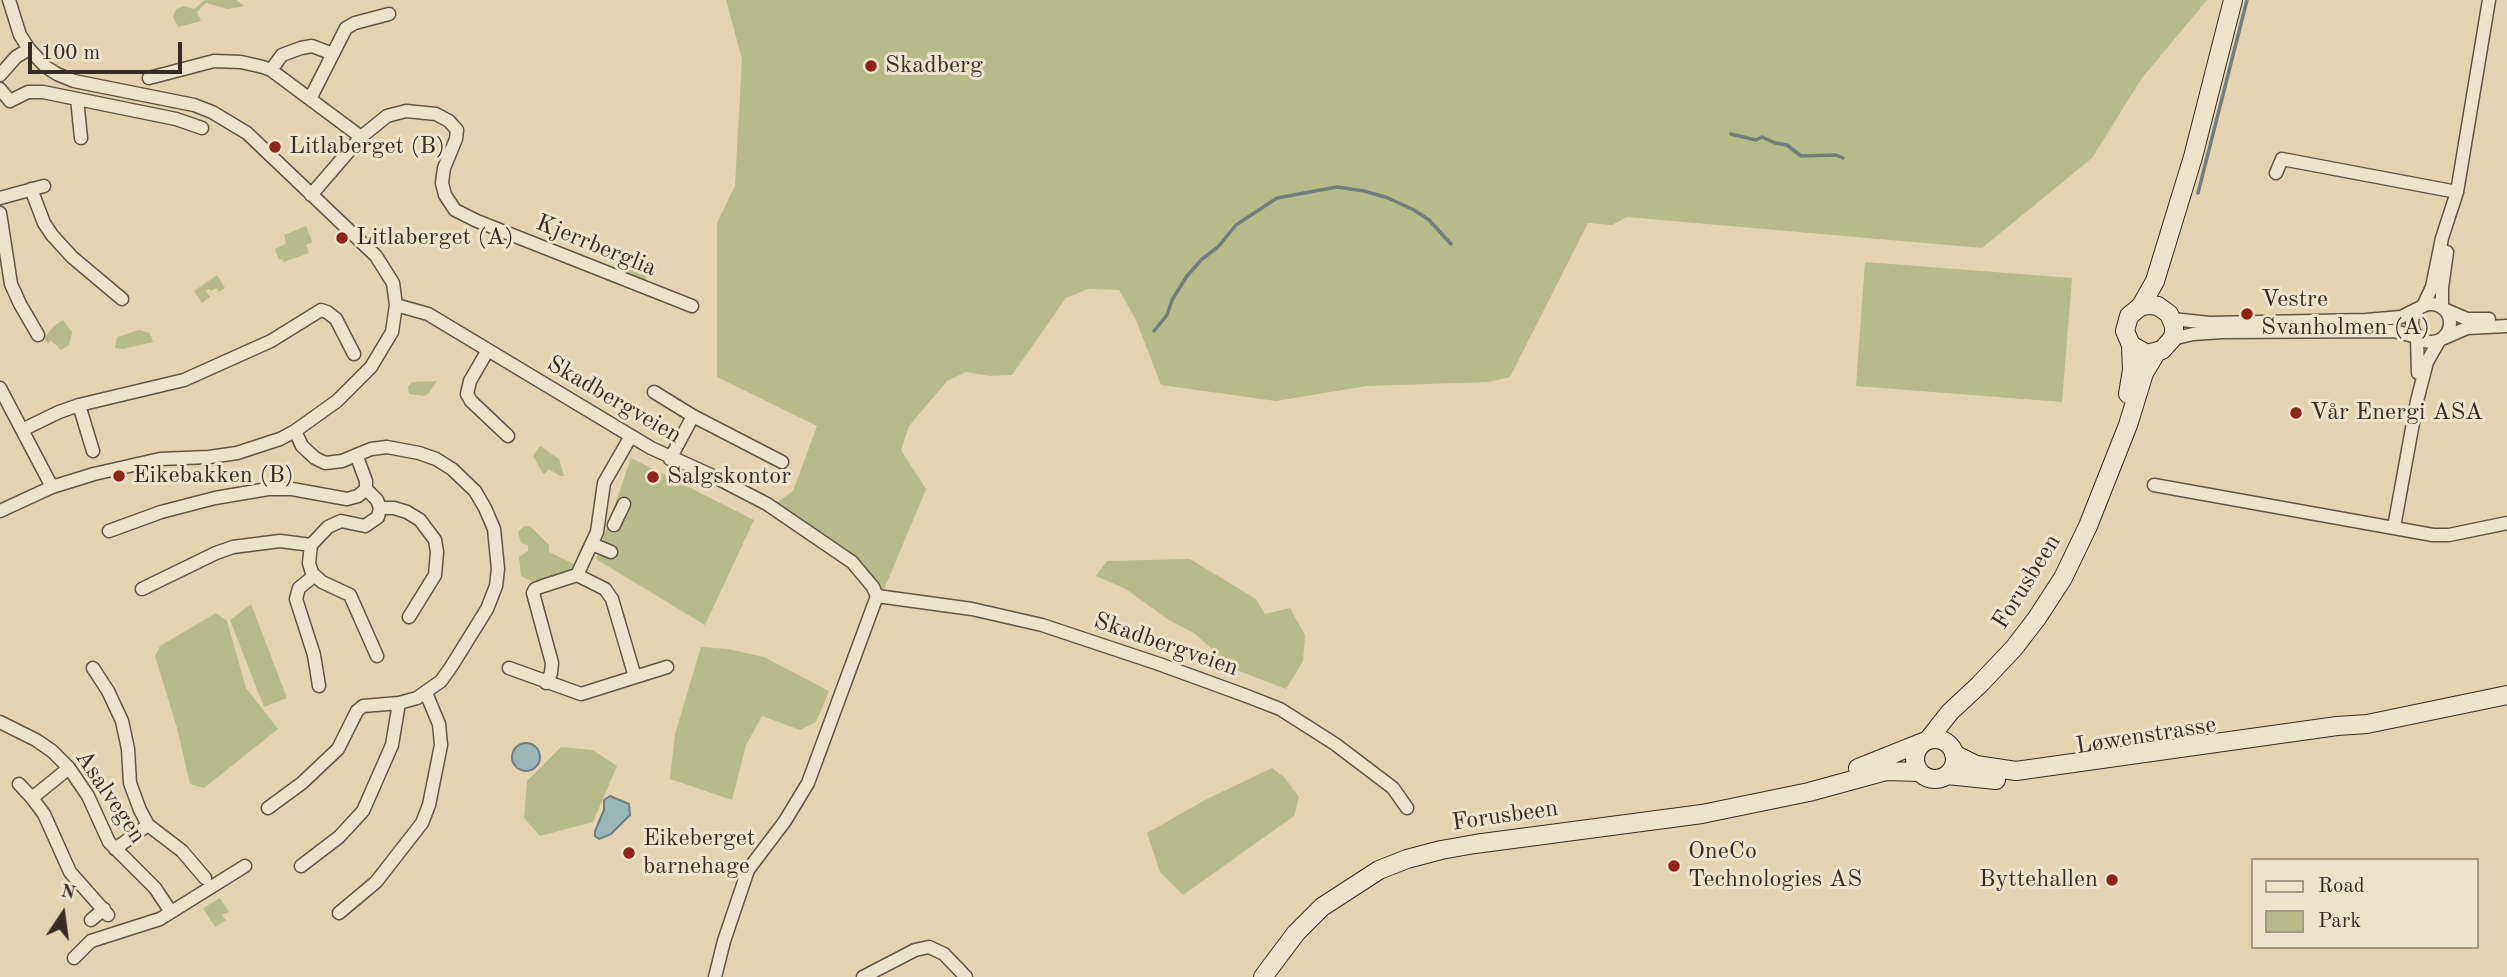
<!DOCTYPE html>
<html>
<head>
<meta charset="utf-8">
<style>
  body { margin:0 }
  #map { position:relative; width:2507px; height:977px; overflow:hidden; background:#e3d3b1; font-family:"Old Standard TT",serif }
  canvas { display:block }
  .legend { position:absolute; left:2251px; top:858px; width:228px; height:91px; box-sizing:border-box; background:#ede2cc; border:2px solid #a49989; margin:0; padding:9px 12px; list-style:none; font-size:21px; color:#372b25 }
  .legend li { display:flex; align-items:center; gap:14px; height:35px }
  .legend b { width:35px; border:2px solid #a49989 }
  .north { position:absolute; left:28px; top:879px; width:70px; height:70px; -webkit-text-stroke:5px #ede2cc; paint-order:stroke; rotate:13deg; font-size:19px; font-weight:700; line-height:28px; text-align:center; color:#372b25 }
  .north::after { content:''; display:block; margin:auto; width:24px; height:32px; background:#372b25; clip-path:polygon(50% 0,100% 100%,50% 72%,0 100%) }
  .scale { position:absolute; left:28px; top:42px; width:154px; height:32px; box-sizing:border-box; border:4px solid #372b25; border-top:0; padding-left:9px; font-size:21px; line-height:24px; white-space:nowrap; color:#372b25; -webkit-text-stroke:5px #ede2cc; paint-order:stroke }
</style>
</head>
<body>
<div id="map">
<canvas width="2507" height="977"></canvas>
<ul class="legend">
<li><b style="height:9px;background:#ede2cc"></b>Road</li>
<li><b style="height:19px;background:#b6bb89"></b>Park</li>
</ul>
<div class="north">N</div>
<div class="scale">100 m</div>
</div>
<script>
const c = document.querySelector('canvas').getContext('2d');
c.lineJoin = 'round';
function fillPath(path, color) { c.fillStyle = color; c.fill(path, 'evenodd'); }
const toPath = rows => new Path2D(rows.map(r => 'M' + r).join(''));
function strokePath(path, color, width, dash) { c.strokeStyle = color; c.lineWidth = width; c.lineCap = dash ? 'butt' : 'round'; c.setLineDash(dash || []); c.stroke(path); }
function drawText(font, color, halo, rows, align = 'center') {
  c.font = font + ' "Old Standard TT",serif'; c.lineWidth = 6; c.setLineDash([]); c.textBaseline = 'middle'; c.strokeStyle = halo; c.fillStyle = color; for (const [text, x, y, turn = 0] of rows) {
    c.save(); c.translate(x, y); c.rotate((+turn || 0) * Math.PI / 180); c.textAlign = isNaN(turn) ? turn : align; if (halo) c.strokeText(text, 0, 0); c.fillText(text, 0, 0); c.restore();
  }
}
const green = toPath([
  [205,0,236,0,244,6,228,9,206,3,197,12,201,21,178,27,173,17,176,9,184,6,194,9],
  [726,0,2207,0,2142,78,2092,158,1982,248,1627,217,1612,225,1588,223,1510,377,1489,382,1367,386,1276,401,1161,385,1136,320,1119,290,1088,289,1066,298,1012,375,990,376,966,372,947,381,909,426,901,450,926,489,883,592,772,506,793,491,817,426,717,377,717,223,735,186,742,59],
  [306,226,312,242,306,245,309,253,284,262,282,259,279,260,275,249,286,244,284,235],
  [620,260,648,272,642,284,614,272],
  [1865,262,2072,278,2062,402,1856,386],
  [217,275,225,288,219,292,216,288,211,291,209,289,206,291,210,297,202,303,194,291],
  [63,320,72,332,69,345,61,350,51,340,48,344,44,338,54,326],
  [139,330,150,333,153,342,123,349,115,348,117,337],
  [437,381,429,393,424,396,409,394,408,387,412,382],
  [540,446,559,459,564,476,560,476,549,469,544,474,542,472,533,456],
  [631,458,754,520,705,625,596,559],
  [524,526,530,526,549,545,549,552,574,564,572,569,540,582,535,583,521,576,519,557,528,551,528,545,521,543,518,532],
  [1190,559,1256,599,1265,614,1290,608,1305,635,1303,661,1286,689,1234,669,1194,633,1167,619,1126,589,1096,576,1107,561],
  [251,604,287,698,264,707,230,620],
  [216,613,227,621,246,688,278,729,204,788,190,784,177,728,155,656,160,646],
  [701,647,728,649,764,657,829,691,816,722,800,730,762,716,746,745,732,800,670,779,675,734],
  [561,747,593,750,617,766,593,822,540,836,524,818,527,781],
  [1272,768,1284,777,1299,797,1294,816,1183,895,1160,872,1147,833,1205,800],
  [220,898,229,912,222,915,226,920,215,927,203,908]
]);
const water = toPath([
  '512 757a14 14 0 1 1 28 0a14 14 0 1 1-28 0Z',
  [610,796,629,804,630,815,611,834,599,839,595,836,595,831,604,810,604,800,610,796]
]);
const stream = toPath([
  [1731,134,1756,140,1762,137,1775,143,1787,145,1801,156,1836,155,1843,158],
  [2198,193,2247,0],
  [1154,331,1167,315,1172,300,1187,276,1202,259,1217,248,1236,225,1277,198,1337,187,1364,191,1388,198,1414,210,1429,220,1451,244]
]);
const street = toPath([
  [271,70,282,55,301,48,312,46,333,54],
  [0,75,16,57,29,49],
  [149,78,214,61,241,62,263,67,271,70,361,137],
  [0,89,10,101,28,92,43,92,176,119,202,128],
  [77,99,81,138],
  [310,99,346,28,355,23,389,14],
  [2276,173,2282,159,2457,192],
  [31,189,44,223,52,235,72,257,122,299],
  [311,195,361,137,387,116,406,111,436,114,449,121,457,130,456,139,444,168,442,183,445,195,455,210,477,221,692,306],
  [0,198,44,186],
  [0,213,11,284,20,304,38,335],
  '2412 323a19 19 0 1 1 38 0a19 19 0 1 1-38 0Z',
  [396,305,428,314,651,448,713,476,767,504,852,562,873,587,877,596,808,783,785,821,748,870,724,941,715,977],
  [2423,306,2432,287,2442,238,2457,192,2489,0],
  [2442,307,2442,288,2447,252],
  [2446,310,2467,319,2489,319],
  [2172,319,2210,323,2366,320,2401,317,2417,309],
  [2417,337,2418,373],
  [2444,338,2467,328,2507,326],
  [2172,339,2193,334,2222,332,2394,331,2417,337],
  [488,350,470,381,467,394,471,401,508,436],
  [0,388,52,487],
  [654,392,693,416,782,462],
  [79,405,93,451],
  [22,430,59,412,79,405,184,380,271,341,321,310,327,312,336,319,354,354],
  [357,457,366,481,366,489,377,500,380,508,378,517,365,526,341,521,328,527,311,545,309,563,312,573,322,582,350,595,377,656],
  [670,459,693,416],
  [2154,485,2433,535,2449,535,2507,523],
  [380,508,394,508,407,512,420,520,435,540,437,552,435,575,409,617],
  [0,511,52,487,94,474,160,459,209,457,237,453,280,439,295,431,337,401,371,367,392,332,396,305,393,283,376,256,247,133,212,112,194,105,74,81,57,74,46,67,29,49,20,35,9,0],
  [614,525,624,504],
  [2394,527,2417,401,2427,362,2439,341],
  [109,531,161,512,215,498,268,489,292,489,347,499,358,496,366,489],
  [592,544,611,552],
  [577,575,597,532,604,483,631,436],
  [314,576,299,588,296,599,314,655,319,686],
  [142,589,216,553,233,547,280,541,311,545],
  [877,596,972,609,1042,625,1159,664,1244,695,1280,709,1335,744,1393,788,1407,808],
  [93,668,108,691,122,721,128,749,130,783,140,810,148,825,182,851,205,878],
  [509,668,581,694,667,667],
  [546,683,551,673,552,663,533,593,535,589,543,586,577,575,605,589,612,599,635,677],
  [0,722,36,740,52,751,69,768,88,796,109,842,155,888,171,912],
  [69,768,32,798,44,814,70,872,108,915],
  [19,784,32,798],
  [268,808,302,783,338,749,357,711,363,706,399,703,417,698,441,681,451,667,487,609,496,586,498,569,494,529,485,508,475,491,452,469,436,459,419,453,387,447,371,449,342,461,325,463,315,458,302,446,295,431],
  [115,849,148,825],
  [301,866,339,837,363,811,392,745,399,703],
  [339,913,376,882,422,823,429,805,441,745,439,724,426,693],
  [91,920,104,909],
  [74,958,91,941,160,919,245,866],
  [863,977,915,950,929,947,944,954,966,977]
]);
const secondary = toPath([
  [2141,306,2155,281,2193,157,2233,0],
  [2128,394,2132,370,2131,345,2125,331,2129,316,2141,306,2150,305,2158,306,2169,314,2174,326,2174,333,2172,339,2162,350,2147,354,2131,345],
  '1915 759a20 20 0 1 1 40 0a20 20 0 1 1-40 0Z',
  [1928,740,1950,712,1979,685,2014,648,2037,618,2063,578,2088,526,2128,425,2144,373,2156,353],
  [1954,754,1976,765,2016,771,2337,726,2367,724,2507,695],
  [1858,768,1923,742],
  [1947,775,1996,780],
  [1263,977,1296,933,1322,907,1379,870,1407,859,1441,850,1475,844,1702,814,1809,792,1886,771,1919,772]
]);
const markers = [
  [871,66,7,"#8f2418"],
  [275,147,7,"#8f2418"],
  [342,238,7,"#8f2418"],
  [2247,314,7,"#8f2418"],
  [2296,413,7,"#8f2418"],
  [119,476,7,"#8f2418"],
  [653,477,7,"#8f2418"],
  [629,853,7,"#8f2418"],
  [1674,866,7,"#8f2418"],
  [2112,880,7,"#8f2418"]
];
const poiNames = [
  ["Skadberg",885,66],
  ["Litlaberget (B)",289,147],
  ["Litlaberget (A)",356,238],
  ["Vestre",2261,300],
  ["Svanholmen (A)",2261,328],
  ["Vår Energi ASA",2310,413],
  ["Eikebakken (B)",133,476],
  ["Salgskontor",667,477],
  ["Eikeberget",643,839],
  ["barnehage",643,867],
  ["OneCo",1688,852],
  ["Technologies AS",1688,880],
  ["Byttehallen",2098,880,"right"]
];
const streetNames = [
  ["Kjerrberglia",596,246,22],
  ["Skadbergveien",614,400,30],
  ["Forusbeen",2027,582,-58],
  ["Skadbergveien",1166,645,19],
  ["Løwenstrasse",2146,736,-9],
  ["Asalvegen",110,797,56],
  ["Forusbeen",1505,816,-8]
];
fillPath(green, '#b6bb89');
fillPath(water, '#9ab5b7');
strokePath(water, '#727e7d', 2);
strokePath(stream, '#727e7d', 3.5);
strokePath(street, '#625548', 15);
strokePath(secondary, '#372b25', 20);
strokePath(street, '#ede2cc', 12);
strokePath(secondary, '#ede2cc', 18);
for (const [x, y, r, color] of markers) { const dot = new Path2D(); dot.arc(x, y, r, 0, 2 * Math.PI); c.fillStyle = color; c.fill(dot); strokePath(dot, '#ede2cc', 2.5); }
drawText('24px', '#372b25', '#ede2cc', poiNames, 'left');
drawText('24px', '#372b25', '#ede2cc', streetNames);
</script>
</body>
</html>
